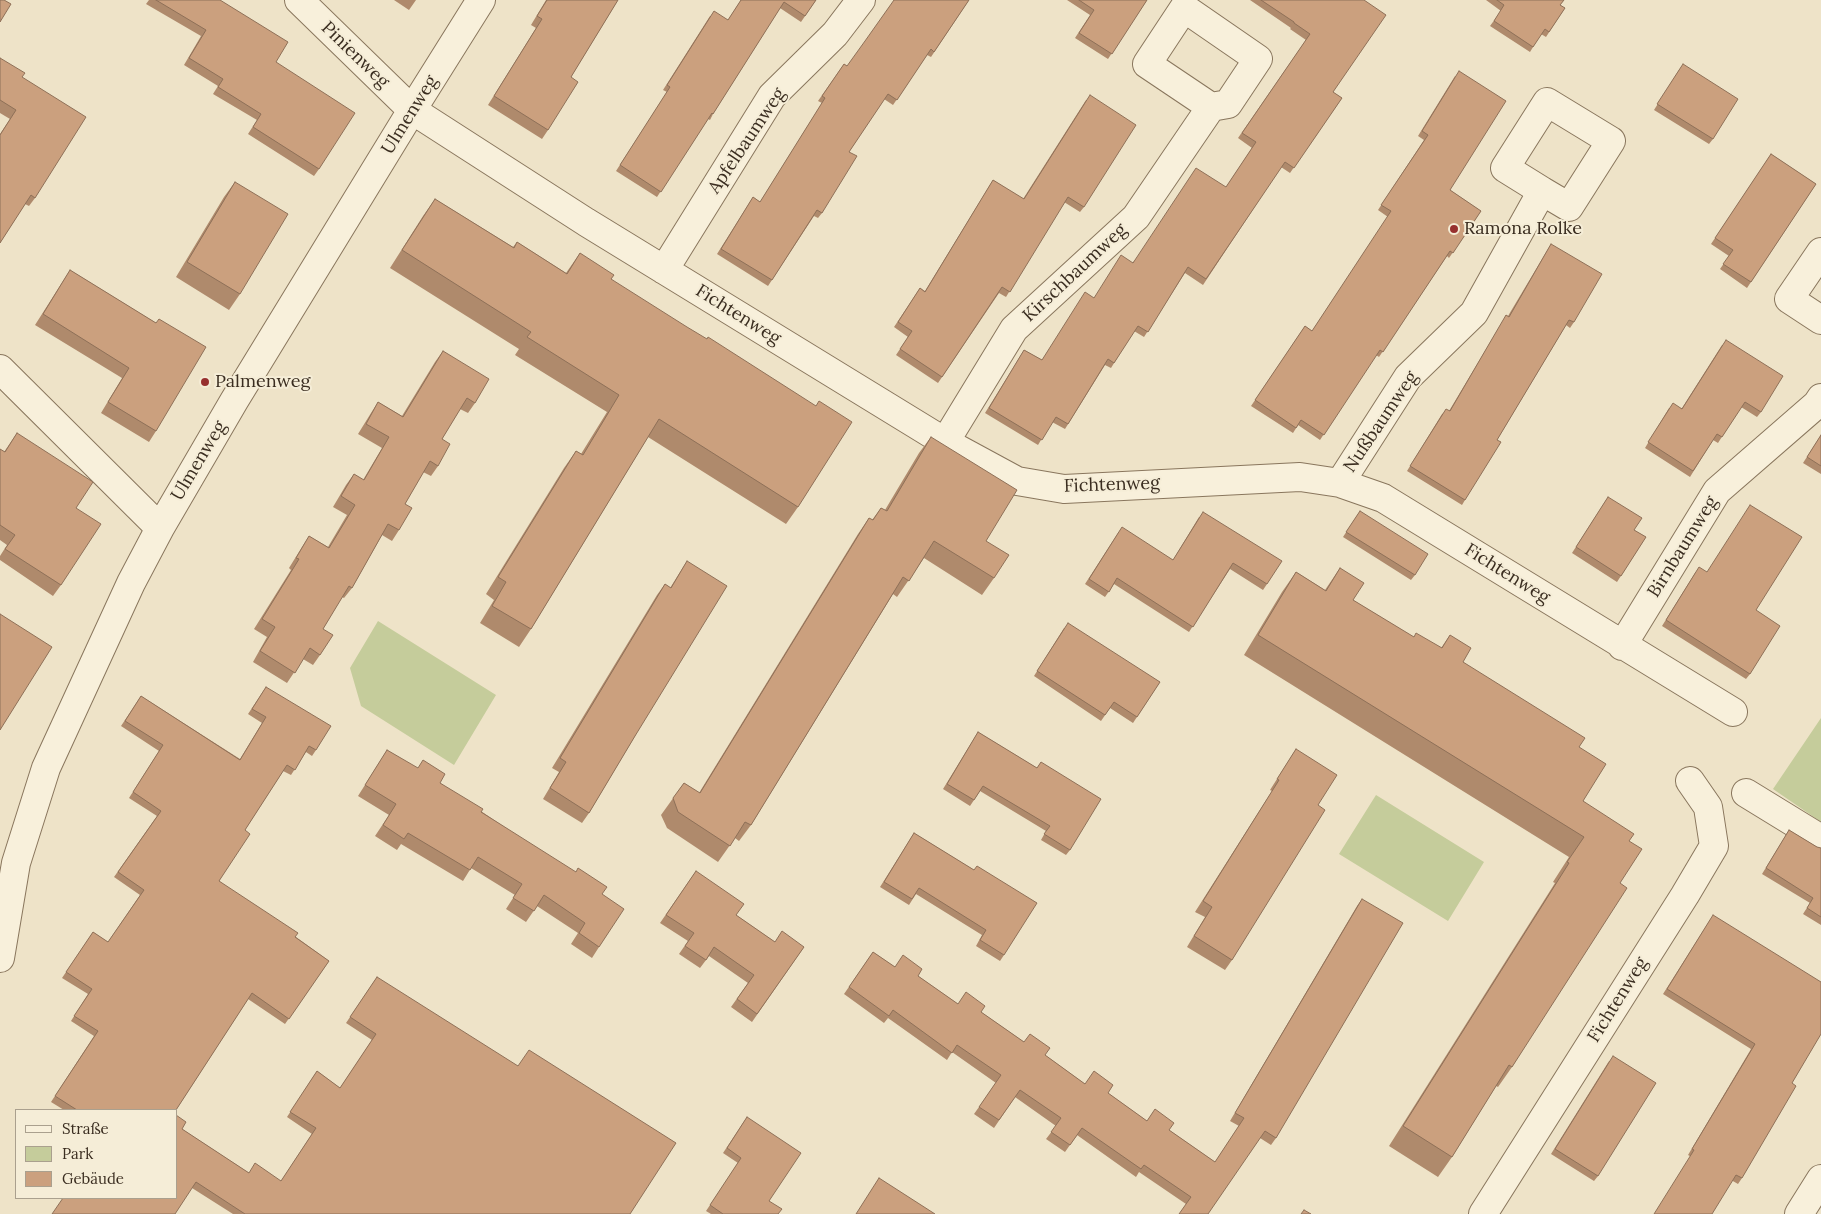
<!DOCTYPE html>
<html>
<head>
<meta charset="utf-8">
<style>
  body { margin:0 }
  #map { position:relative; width:1821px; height:1214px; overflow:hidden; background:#eee3c8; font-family:Lora,serif }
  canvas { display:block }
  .legend { position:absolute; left:15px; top:1109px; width:162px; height:90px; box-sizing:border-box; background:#f5edd7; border:1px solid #aaa08e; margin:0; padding:6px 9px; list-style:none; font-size:15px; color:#3a2d20 }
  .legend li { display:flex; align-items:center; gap:10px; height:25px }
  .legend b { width:25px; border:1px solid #aaa08e }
</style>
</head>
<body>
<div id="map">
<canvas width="1821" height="1214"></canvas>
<ul class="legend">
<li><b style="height:6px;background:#f8f0db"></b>Straße</li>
<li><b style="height:14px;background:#c5cc9b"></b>Park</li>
<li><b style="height:14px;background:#cba07e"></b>Gebäude</li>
</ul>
</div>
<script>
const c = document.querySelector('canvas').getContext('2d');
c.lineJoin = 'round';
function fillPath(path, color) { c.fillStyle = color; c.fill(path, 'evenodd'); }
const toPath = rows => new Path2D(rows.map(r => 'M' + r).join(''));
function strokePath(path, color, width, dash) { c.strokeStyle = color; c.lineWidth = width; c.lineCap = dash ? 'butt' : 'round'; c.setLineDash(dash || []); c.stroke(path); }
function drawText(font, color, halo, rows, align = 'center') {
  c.font = font + ' Lora,serif'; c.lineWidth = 4; c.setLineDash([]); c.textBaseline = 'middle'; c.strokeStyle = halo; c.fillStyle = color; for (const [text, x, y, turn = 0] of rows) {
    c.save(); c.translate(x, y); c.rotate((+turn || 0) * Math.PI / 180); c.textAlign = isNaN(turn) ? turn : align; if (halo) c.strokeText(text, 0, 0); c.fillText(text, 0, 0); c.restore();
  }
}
const green = toPath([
  [378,621,496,695,454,765,361,706,350,668],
  [1821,718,1821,822,1773,789],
  [1376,795,1484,862,1448,921,1339,854]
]);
const minor = toPath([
  [299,0,412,110,586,222,945,442,1017,481,1064,489,1300,477,1340,483,1383,498,1733,712],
  [1821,252,1789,299,1821,320],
  [664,270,772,96,835,34,861,0],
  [0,369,160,528],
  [945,442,1014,329,1136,217,1211,107,1228,104,1258,59,1184,8,1147,64,1211,107],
  [1340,483,1408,377,1474,313,1542,191,1569,207,1611,141,1547,102,1505,168,1542,191],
  [1622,646,1717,491,1817,404,1821,398],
  [1746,793,1821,839],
  [0,958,16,863,46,768,131,583,160,528,234,401,412,110,481,0],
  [1483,1214,1685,895,1714,846,1708,807,1690,781],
  [1799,1214,1821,1179]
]);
const wall = toPath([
  [149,0,220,0,276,62,319,169,314,176,248,134,257,120,213,94,218,86,184,65,201,36,146,4],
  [394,0,416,0,409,10],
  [546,0,618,0,571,77,548,130,542,139,488,105,536,28,531,25],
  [741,0,816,0,801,22,780,8,713,114,710,120,708,119,657,197,616,171,667,92,663,90,710,16,728,20],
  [969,0,931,57,927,55,893,105,884,99,849,152,822,213,818,218,814,216,768,286,717,254,753,197,760,202,822,103,818,101,844,64,847,66],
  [1067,0,1147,0,1108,59,1075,38,1090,15],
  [1250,0,1364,0,1333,92,1342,98,1290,173,1281,167,1203,285,1185,273,1144,337,1134,331,1111,368,1105,365,1065,429,1052,422,1038,445,985,413,1021,355,1024,350,1042,360,1094,298,1133,262,1226,187,1252,148,1238,138,1306,40,1290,29,1291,28],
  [1486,0,1564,0,1560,5,1565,8,1546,37,1541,34,1530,52,1490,26,1501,11],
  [0,58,22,77,35,198,29,206,25,204,0,243,0,134,10,119,0,113],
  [1679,70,1713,139,1709,144,1654,110],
  [1455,76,1450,190,1481,211,1449,258,1447,256,1379,357,1376,355,1320,440,1298,425,1293,433,1251,406,1305,326,1312,331,1388,217,1378,210,1424,140,1418,136],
  [1086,100,1084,207,1080,212,1064,202,1006,297,999,293,938,383,896,355,908,337,894,327,920,288,925,291,993,180,1023,199],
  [1771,154,1816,184,1747,288,1720,269,1729,256,1711,244],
  [235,182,240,294,229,310,176,277,224,197],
  [435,199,513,247,517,242,566,273,580,253,611,279,798,507,786,524,648,437,531,629,519,647,480,623,494,600,486,594,564,468,576,451,581,454,607,412,515,355,519,349,390,268,423,216],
  [1551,244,1574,322,1570,328,1566,325,1497,440,1465,500,1462,505,1407,471,1442,414,1449,411,1503,321,1506,315,1508,316],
  [70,270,156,323,156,431,149,442,101,413,122,378,35,325],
  [1722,345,1761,412,1757,417,1741,407,1718,443,1713,440,1690,477,1645,448,1669,408,1682,408],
  [443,351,475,403,468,413,460,409,442,439,438,466,431,476,423,472,405,504,399,530,392,541,382,535,352,588,344,598,342,597,323,629,320,655,313,665,303,659,287,683,253,662,267,637,254,629,291,570,289,568,302,547,309,536,328,547,347,515,333,507,346,485,354,474,363,480,382,448,358,434,371,413,378,402,402,416,435,362],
  [17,433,76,508,61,585,53,596,0,560,0,556,7,545,0,540,0,449,4,452],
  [1821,435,1821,474,1803,463],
  [931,437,986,541,994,578,982,595,924,558,897,597,893,594,751,825,739,841,735,838,718,862,667,828,661,815,684,783,699,793,858,534,869,518,872,520,881,508,885,510,919,453],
  [1608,497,1634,530,1646,537,1617,582,1572,553],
  [1360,511,1415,575,1411,580,1343,537],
  [1199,517,1267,584,1263,590,1230,569,1189,632,1114,584,1105,597,1085,584,1118,533,1173,560],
  [687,561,635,736,589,813,582,823,543,799,559,772,552,768,657,595,665,584,670,588],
  [1340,568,1353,600,1413,637,1441,648,1450,635,1463,662,1579,747,1583,801,1629,841,1620,883,1512,1067,1498,1087,1496,1086,1452,1157,1438,1177,1389,1146,1555,883,1553,882,1569,857,1244,655,1282,592,1296,572,1325,590],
  [1695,573,1756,610,1750,674,1746,679,1662,626],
  [1064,628,1160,682,1133,723,1110,708,1101,721,1034,676],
  [266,687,316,750,312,756,306,752,291,775,283,771,245,830,219,881,329,961,285,1024,248,999,176,1110,64,1110,51,1102,94,1036,71,1021,88,994,62,978,93,932,108,942,140,895,114,877,157,816,129,798,159,751,121,726,141,696,240,759,262,723,248,714],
  [978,732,1037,768,1041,762,1070,850,1066,855,1041,840,1046,831,980,791,970,806,943,789],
  [1296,749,1318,805,1232,960,1225,970,1187,947,1205,917,1195,912,1272,791,1270,790],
  [387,750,440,783,602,894,599,947,592,958,571,944,578,933,537,906,526,922,506,909,515,895,471,868,463,881,401,844,397,850,375,836,389,815,358,796],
  [1789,830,1817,847,1821,848,1821,925,1803,914,1810,903,1762,874],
  [914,833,974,870,1004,955,1000,961,976,946,982,935,916,894,909,905,880,887],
  [696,871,736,915,775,942,804,947,752,1022,731,1007,748,983,709,956,700,968,679,954,688,941,660,923],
  [1362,899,1276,1138,1271,1145,1260,1138,1186,1204,1139,1172,1136,1177,1077,1135,1065,1152,1046,1139,1056,1126,1015,1097,994,1128,974,1114,996,1083,952,1052,947,1060,888,1018,884,1023,844,994,873,952,895,967,918,976,958,1004,981,1012,1024,1042,1045,1055,1085,1084,1108,1093,1147,1121,1169,1130,1215,1162,1239,1126,1230,1121,1357,906],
  [1710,920,1792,1083,1742,1178,1738,1184,1688,1155,1751,1049,1663,994],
  [377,977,630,1214,233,1214,192,1188,182,1129,249,1173,281,1181,312,1134,287,1117,317,1071,340,1088,372,1040,346,1023],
  [1609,1061,1598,1176,1594,1181,1551,1154],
  [747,1117,769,1201,778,1214,711,1214,706,1211,738,1163,723,1153]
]);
const building = toPath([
  [0,0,4,0,11,4,0,22,0,0],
  [156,0,220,0,288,42,276,62,355,113,319,169,253,127,261,114,218,87,223,79,189,58,206,30,156,0],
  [547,0,618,0,571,77,578,82,548,130,494,96,542,19,537,16,547,0],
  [741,0,816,0,805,16,784,2,713,114,712,113,661,192,620,165,670,87,667,85,714,11,728,20,741,0],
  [894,0,969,0,934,52,931,49,897,100,888,94,849,152,857,156,822,213,817,210,772,280,721,249,753,197,760,202,825,98,822,96,844,64,847,66,865,41,894,0],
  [1079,0,1147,0,1112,54,1079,33,1094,10,1079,0],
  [1261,0,1364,0,1386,15,1333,92,1342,98,1294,168,1285,162,1206,279,1188,267,1148,332,1138,326,1114,363,1108,359,1068,424,1056,417,1042,440,989,408,1024,350,1042,360,1085,292,1094,298,1121,255,1133,263,1196,168,1226,187,1256,142,1242,133,1310,34,1294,23,1294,22,1261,0],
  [1497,0,1564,0,1560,5,1565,8,1549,32,1545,29,1533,47,1494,21,1504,5,1497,0],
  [0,58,25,73,22,77,86,117,35,198,31,195,0,243,0,135,16,110,0,100,0,58],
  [1683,64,1738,99,1713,139,1657,104,1683,64],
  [1459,71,1506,101,1450,190,1481,211,1453,253,1450,251,1383,352,1380,350,1324,435,1301,420,1296,428,1255,400,1305,326,1312,331,1391,211,1381,205,1428,135,1422,131,1459,71],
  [1090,95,1136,125,1084,207,1068,197,1010,292,1002,287,942,377,900,349,912,331,898,322,920,288,925,292,993,180,1024,199,1090,95],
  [1771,154,1816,184,1751,282,1723,264,1733,250,1715,238,1771,154],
  [235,182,288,214,240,294,187,262,235,182],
  [435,199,514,248,517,242,567,274,580,253,614,275,611,279,687,327,707,339,708,337,816,406,819,401,852,422,798,507,659,419,531,629,492,606,506,582,498,577,576,451,583,455,619,395,527,337,531,332,402,250,435,199],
  [1551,244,1602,274,1574,322,1569,320,1497,440,1501,442,1465,500,1410,466,1446,409,1450,411,1506,315,1509,317,1551,244],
  [70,270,156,323,159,319,206,347,156,431,108,402,129,368,43,314,70,270],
  [1726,340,1783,376,1761,412,1745,402,1722,437,1717,434,1693,471,1648,442,1673,403,1682,409,1726,340],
  [443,351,489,379,475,403,467,398,442,439,450,444,438,466,430,461,405,504,412,508,399,530,388,524,352,588,349,586,323,629,333,635,320,655,310,648,295,673,260,651,275,627,262,619,299,559,296,558,309,536,329,548,355,505,341,496,354,474,364,480,389,437,366,424,378,402,403,417,443,351],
  [17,433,93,482,76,508,101,524,61,585,5,549,15,535,0,525,0,449,5,452,17,433],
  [1821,435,1821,466,1807,457,1821,435],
  [931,437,1017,490,986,541,1009,555,994,578,934,541,909,581,903,577,751,825,745,822,730,846,678,812,673,798,684,783,700,793,869,518,873,520,881,508,887,511,931,437],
  [1608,497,1642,518,1634,530,1646,537,1621,576,1576,547,1608,497],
  [1750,505,1802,537,1756,610,1780,626,1750,674,1666,620,1699,567,1707,572,1750,505],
  [1360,511,1428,554,1415,575,1346,532,1360,511],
  [1203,512,1282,561,1267,584,1233,563,1193,627,1117,578,1109,592,1089,579,1122,527,1173,560,1203,512],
  [687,561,727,586,635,736,589,813,550,788,566,762,560,758,665,584,671,588,687,561],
  [1340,568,1364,583,1353,600,1414,637,1416,633,1442,648,1450,635,1471,648,1463,662,1585,738,1579,747,1606,764,1583,801,1634,834,1629,841,1642,849,1620,883,1627,888,1512,1067,1509,1065,1452,1157,1403,1126,1569,863,1567,862,1584,837,1258,635,1296,572,1326,591,1340,568],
  [0,614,52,647,0,730,0,614],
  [1068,623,1160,682,1137,717,1114,702,1105,715,1037,671,1068,623],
  [266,687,331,726,316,750,309,746,295,770,287,765,245,830,250,834,219,881,298,933,295,937,329,961,289,1019,252,993,176,1110,77,1110,55,1096,98,1031,74,1016,92,989,66,972,93,932,108,942,144,890,118,872,161,811,133,792,163,745,125,721,141,696,240,760,266,717,252,709,266,687],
  [978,732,1037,768,1041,762,1101,799,1070,850,1044,834,1050,826,983,786,974,800,947,784,978,732],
  [1296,749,1337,775,1318,805,1325,810,1232,960,1194,936,1212,907,1203,901,1279,780,1277,779,1296,749],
  [387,750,418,768,423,760,445,774,440,783,483,809,481,812,576,872,578,868,607,887,602,894,624,909,599,947,579,933,585,923,544,895,534,911,513,898,522,884,478,857,470,870,408,833,404,839,383,825,396,804,365,785,387,750],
  [1789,830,1817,847,1821,848,1821,917,1807,908,1813,898,1766,868,1789,830],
  [914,833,974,870,977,866,1037,903,1004,955,980,940,986,930,919,888,912,899,884,882,914,833],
  [696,871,744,904,736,915,775,942,782,931,804,947,757,1014,737,999,754,975,714,947,706,960,685,946,694,933,666,915,696,871],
  [1362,899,1403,923,1276,1138,1265,1131,1208,1214,1179,1214,1191,1197,1144,1165,1141,1169,1082,1128,1070,1145,1051,1132,1061,1118,1020,1090,999,1120,979,1107,1001,1075,957,1045,952,1053,893,1010,889,1016,849,987,873,952,895,967,903,955,922,969,918,976,958,1004,966,992,985,1006,981,1012,1024,1042,1030,1034,1050,1048,1045,1055,1085,1084,1094,1071,1113,1085,1108,1093,1147,1121,1155,1109,1174,1123,1169,1130,1215,1162,1244,1118,1235,1113,1362,899],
  [1713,915,1821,982,1821,1034,1792,1083,1796,1086,1742,1178,1736,1175,1712,1214,1654,1214,1694,1150,1692,1149,1755,1044,1667,989,1713,915],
  [377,977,518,1066,529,1050,676,1143,630,1214,245,1214,196,1182,175,1214,52,1214,63,1198,176,1198,176,1115,186,1122,182,1129,249,1173,255,1163,281,1181,316,1128,290,1112,317,1071,340,1088,376,1034,350,1017,377,977],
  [1613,1056,1656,1083,1598,1176,1555,1149,1613,1056],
  [747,1117,801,1153,769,1201,782,1209,778,1214,723,1214,710,1205,741,1158,727,1148,747,1117],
  [879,1178,935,1214,856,1214,879,1178],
  [1304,1210,1311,1214,1301,1214,1304,1210]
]);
const markers = [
  [1454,229,5,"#97302e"],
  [205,382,5,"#97302e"]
];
const streetNames = [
  ["Pinienweg",355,55,44],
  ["Ulmenweg",410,115,-58],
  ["Apfelbaumweg",747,141,-56],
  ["Kirschbaumweg",1075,273,-43],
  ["Fichtenweg",738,315,32],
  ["Nußbaumweg",1381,422,-56],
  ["Ulmenweg",199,461,-59],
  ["Fichtenweg",1112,485,-2],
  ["Birnbaumweg",1683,547,-58],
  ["Fichtenweg",1507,574,32],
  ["Fichtenweg",1618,1000,-58]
];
const poiNames = [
  ["Ramona Rolke",1464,229],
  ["Palmenweg",215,382]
];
fillPath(green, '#c5cc9b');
strokePath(minor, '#89765d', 30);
strokePath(minor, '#f8f0db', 28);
fillPath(wall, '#af8a6c');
fillPath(building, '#cba07e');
strokePath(building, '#8e7058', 1);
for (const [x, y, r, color] of markers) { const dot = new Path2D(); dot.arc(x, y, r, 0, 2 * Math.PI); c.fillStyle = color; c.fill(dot); strokePath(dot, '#f5edd7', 2); }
drawText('18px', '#3a2d20', '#f5edd7', streetNames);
drawText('18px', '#3a2d20', '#f5edd7', poiNames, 'left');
</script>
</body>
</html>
